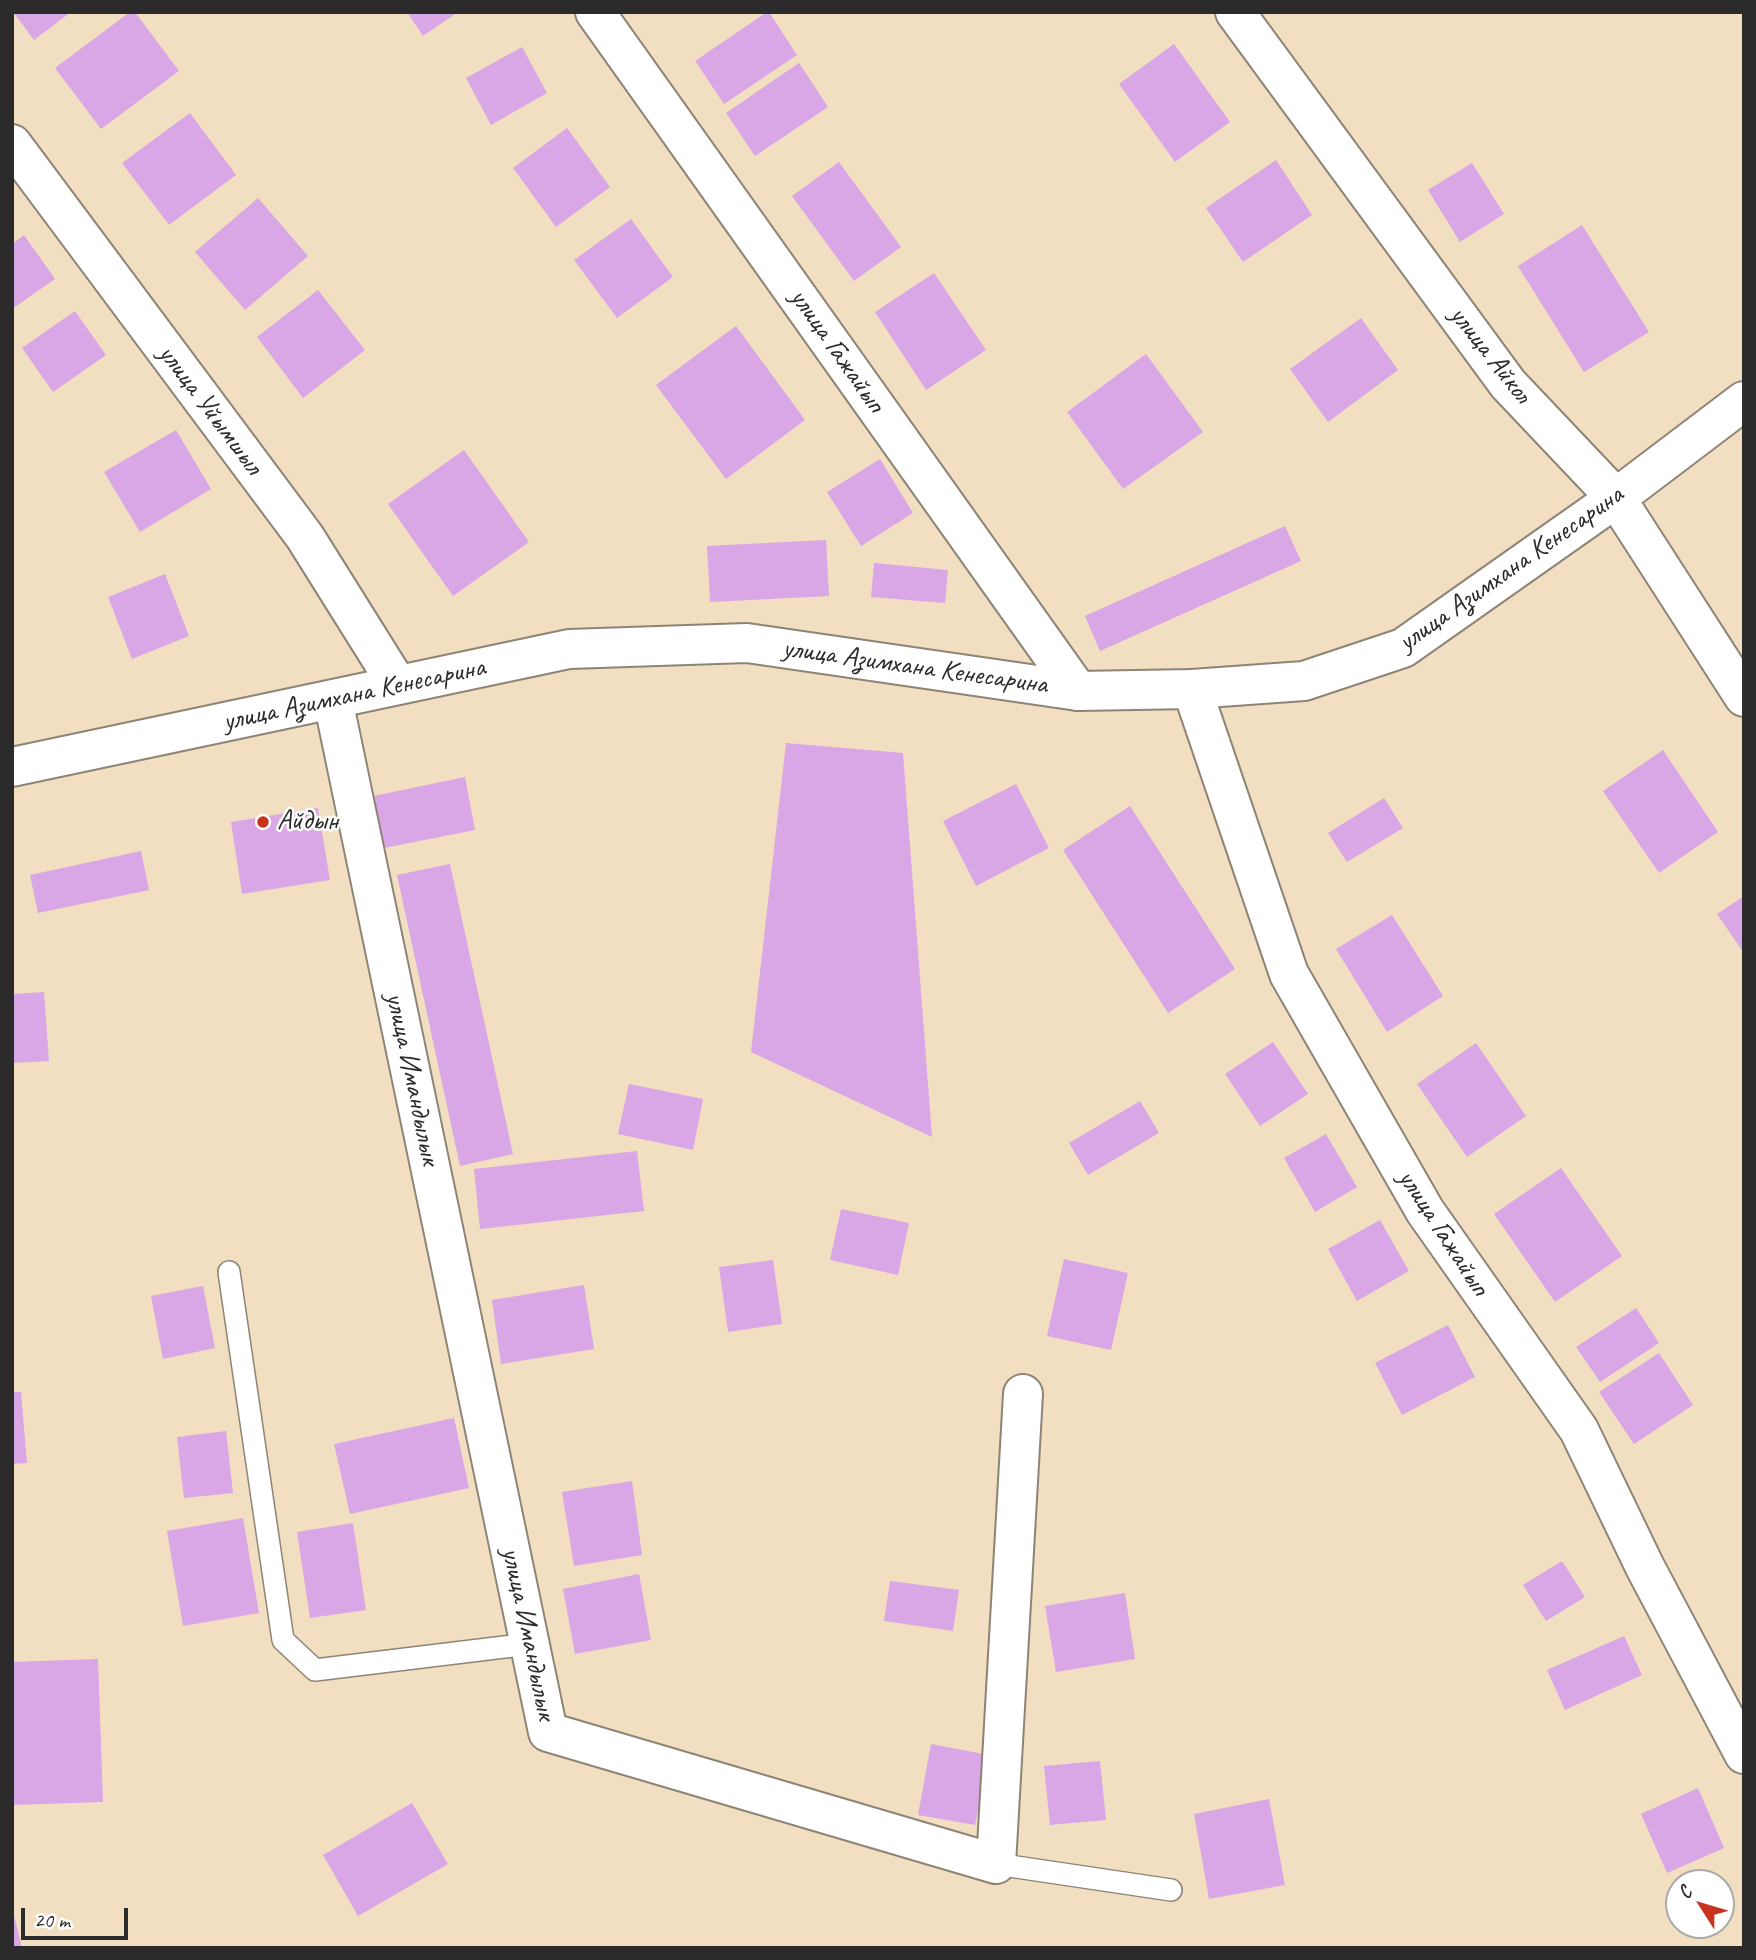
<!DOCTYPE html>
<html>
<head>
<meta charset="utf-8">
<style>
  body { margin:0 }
  #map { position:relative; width:1756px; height:1960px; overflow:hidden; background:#f2dec1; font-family:Caveat,sans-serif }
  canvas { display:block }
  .frame { position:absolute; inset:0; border:14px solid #2b2b2b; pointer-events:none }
  .north { position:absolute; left:1665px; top:1869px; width:70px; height:70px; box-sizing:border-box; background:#fff; border:2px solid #aaa; border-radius:50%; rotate:307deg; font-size:19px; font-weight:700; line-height:28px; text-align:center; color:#2b2b2b }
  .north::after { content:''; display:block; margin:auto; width:24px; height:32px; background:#c8321e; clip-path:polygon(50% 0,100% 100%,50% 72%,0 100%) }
  .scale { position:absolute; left:21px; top:1908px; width:107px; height:32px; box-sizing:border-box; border:4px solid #2b2b2b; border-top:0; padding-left:9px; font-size:21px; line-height:24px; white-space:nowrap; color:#2b2b2b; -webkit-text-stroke:5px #fff; paint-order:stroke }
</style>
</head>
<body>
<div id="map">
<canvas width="1756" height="1960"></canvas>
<div class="frame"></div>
<div class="north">С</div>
<div class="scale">20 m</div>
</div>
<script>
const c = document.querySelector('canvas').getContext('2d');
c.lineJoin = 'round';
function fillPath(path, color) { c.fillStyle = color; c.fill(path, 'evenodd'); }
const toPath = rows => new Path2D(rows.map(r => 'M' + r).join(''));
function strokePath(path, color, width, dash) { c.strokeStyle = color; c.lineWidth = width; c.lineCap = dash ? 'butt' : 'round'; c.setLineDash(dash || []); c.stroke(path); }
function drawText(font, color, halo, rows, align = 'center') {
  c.font = font + ' Caveat,sans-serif'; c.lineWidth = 5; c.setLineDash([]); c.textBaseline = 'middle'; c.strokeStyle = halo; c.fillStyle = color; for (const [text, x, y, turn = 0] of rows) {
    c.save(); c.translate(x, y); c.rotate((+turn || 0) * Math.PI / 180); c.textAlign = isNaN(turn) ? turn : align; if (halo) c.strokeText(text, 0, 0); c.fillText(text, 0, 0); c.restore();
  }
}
const building = toPath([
  [13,12,71,12,34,40],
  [130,12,135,12,179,71,101,129,55,68],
  [407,12,458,12,423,36],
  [767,12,769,12,797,55,724,104,695,61],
  [1174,44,1230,122,1175,162,1119,84],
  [522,47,547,93,491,125,466,78],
  [799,63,828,107,755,156,726,113],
  [190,113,236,175,169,225,122,163],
  [567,128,610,187,556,227,513,168],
  [1276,160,1312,215,1243,262,1206,208],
  [839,162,901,247,854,281,792,196],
  [1472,163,1504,214,1460,242,1428,190],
  [258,198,308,256,245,310,195,252],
  [631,219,673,277,617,318,574,260],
  [1582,225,1649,332,1584,372,1518,266],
  [24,235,55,279,12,309,12,244],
  [934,273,986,350,926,390,875,312],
  [318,290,365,350,303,398,257,337],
  [75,311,106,355,53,392,22,348],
  [1361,318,1398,370,1328,422,1290,369],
  [736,326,805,420,726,479,656,385],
  [1146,354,1203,432,1123,489,1067,412],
  [176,430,211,489,140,532,104,472],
  [464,450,529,542,453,596,388,504],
  [880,459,913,513,861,546,827,492],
  [1285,526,1301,561,1100,651,1085,616],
  [826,540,829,596,710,602,707,546],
  [874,563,948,570,945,603,871,597],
  [165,574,189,636,132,659,108,597],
  [786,743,903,753,932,1137,751,1052],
  [1663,750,1718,832,1659,873,1603,791],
  [465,777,475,830,374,850,364,798],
  [1016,784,1049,848,976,886,943,821],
  [1384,798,1403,828,1347,862,1328,833],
  [1130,806,1235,969,1168,1013,1063,850],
  [318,808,330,880,242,894,231,822],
  [141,851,149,890,38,913,30,875],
  [450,864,513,1154,460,1166,397,875],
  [1744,896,1744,953,1717,914],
  [1392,915,1443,996,1387,1032,1336,949],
  [44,992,49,1061,12,1063,12,994],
  [1273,1042,1308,1094,1260,1126,1225,1074],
  [1476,1043,1526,1116,1467,1157,1417,1084],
  [629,1084,703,1099,693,1150,618,1134],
  [1140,1101,1159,1133,1088,1175,1069,1143],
  [1326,1134,1357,1187,1315,1212,1284,1158],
  [637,1151,644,1211,480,1229,474,1169],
  [1561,1168,1622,1256,1555,1302,1494,1214],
  [841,1209,909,1223,898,1275,830,1260],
  [1380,1220,1409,1271,1357,1301,1328,1249],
  [1064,1259,1128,1273,1111,1350,1047,1336],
  [773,1260,782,1324,728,1332,719,1267],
  [584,1285,594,1349,501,1364,492,1300],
  [203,1286,215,1348,163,1359,151,1296],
  [1636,1308,1659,1343,1600,1382,1576,1347],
  [1448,1325,1475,1377,1402,1415,1375,1363],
  [1659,1353,1693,1405,1634,1444,1599,1392],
  [12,1392,21,1392,27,1463,12,1464],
  [454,1418,469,1488,350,1514,334,1444],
  [226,1431,233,1493,184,1498,177,1437],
  [632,1481,642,1555,574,1566,562,1492],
  [243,1518,259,1613,183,1626,167,1531],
  [353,1523,366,1610,310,1618,297,1532],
  [1562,1561,1585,1597,1546,1621,1523,1585],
  [639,1574,651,1640,575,1654,563,1589],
  [890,1581,959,1590,953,1631,884,1621],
  [1125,1593,1135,1659,1056,1672,1045,1606],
  [1624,1636,1642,1675,1565,1710,1547,1670],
  [98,1659,103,1802,12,1805,12,1662],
  [931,1744,989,1755,975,1825,918,1815],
  [1100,1761,1106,1820,1050,1825,1044,1766],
  [1698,1788,1724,1848,1667,1873,1641,1814],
  [1269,1799,1285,1885,1209,1899,1194,1814],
  [412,1803,448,1864,358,1916,323,1855],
  [12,1911,13,1911,22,1948,12,1948]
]);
const lane = toPath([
  [229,1272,283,1640,315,1670,529,1644],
  [996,1864,1171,1890]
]);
const street = toPath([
  [595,12,1078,691],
  [1235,12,1508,384,1616,498,1744,697],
  [12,144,305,537,397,684],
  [1192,689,1289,974,1425,1211,1579,1430,1645,1567,1744,1754],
  [333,700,548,1732,996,1864,1023,1394]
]);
const secondary = toPath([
  [12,767,569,649,747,643,1078,691,1192,689,1304,681,1403,648,1616,498,1744,401]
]);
const markers = [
  [263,822,7,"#c8321e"]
];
const streetNames = [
  ["улица Гажайып",837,351,55],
  ["улица Айкол",1490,355,52],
  ["улица Уйымшыл",210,410,53],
  ["улица Азимхана Кенесарина",1511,569,-35],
  ["улица Азимхана Кенесарина",915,667,8],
  ["улица Азимхана Кенесарина",354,695,-12],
  ["улица Имандылык",412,1079,78],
  ["улица Гажайып",1443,1233,57],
  ["улица Имандылык",528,1634,78]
];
const poiNames = [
  ["Айдын",277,822]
];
fillPath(building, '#d9a6e6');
strokePath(lane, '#8e8476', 24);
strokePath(street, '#8e8476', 42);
strokePath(secondary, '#8e8476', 42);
strokePath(lane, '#fff', 21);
strokePath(street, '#fff', 38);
strokePath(secondary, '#fff', 38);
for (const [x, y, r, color] of markers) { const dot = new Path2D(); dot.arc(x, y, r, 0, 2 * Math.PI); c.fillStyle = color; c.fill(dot); strokePath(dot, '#fff', 2.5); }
drawText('28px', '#2b2b2b', '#fff', streetNames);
drawText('28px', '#2b2b2b', '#fff', poiNames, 'left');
</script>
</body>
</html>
